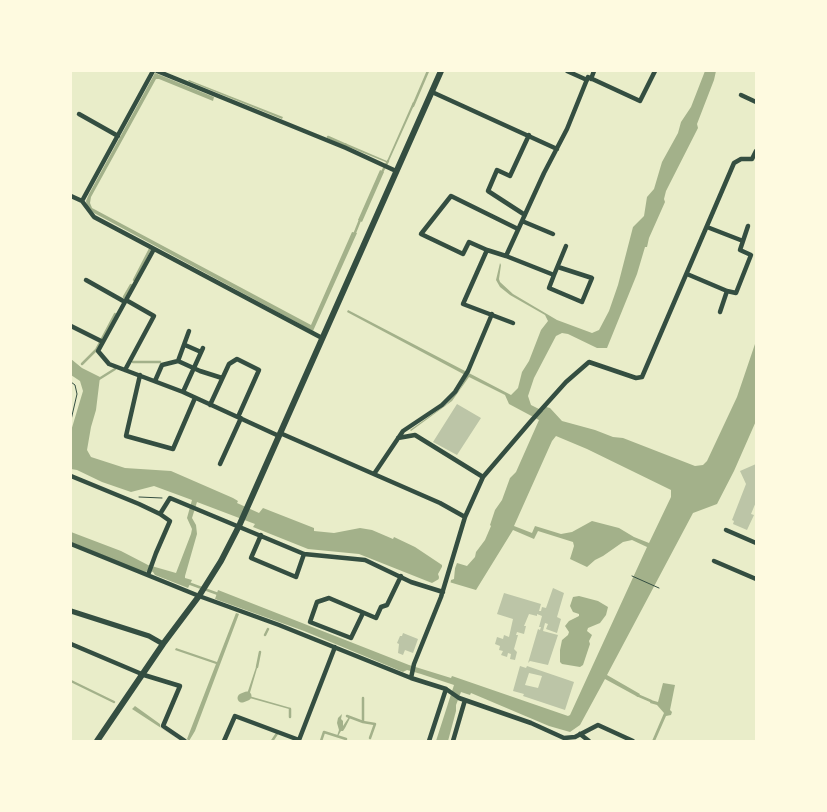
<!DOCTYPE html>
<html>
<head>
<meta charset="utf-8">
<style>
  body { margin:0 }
  #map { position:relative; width:827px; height:812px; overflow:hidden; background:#e9edc9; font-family:"Exo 2",sans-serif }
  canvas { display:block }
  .frame { position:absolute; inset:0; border:72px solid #fefae0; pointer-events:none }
</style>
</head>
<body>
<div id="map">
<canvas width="827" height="812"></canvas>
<div class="frame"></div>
</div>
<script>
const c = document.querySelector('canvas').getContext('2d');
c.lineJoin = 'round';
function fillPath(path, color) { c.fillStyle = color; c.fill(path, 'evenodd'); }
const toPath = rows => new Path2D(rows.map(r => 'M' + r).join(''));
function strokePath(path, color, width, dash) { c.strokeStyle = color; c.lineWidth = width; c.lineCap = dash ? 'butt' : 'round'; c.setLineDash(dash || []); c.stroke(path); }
const water = toPath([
  [705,71,716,71,714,80,697,124,698,128,666,191,664,199,665,202,649,238,647,247,645,247,637,274,607,348,597,348,568,334,562,333,556,336,534,378,528,396,531,405,543,411,546,407,550,408,562,421,595,430,613,437,623,438,695,466,703,465,707,461,737,397,756,341,756,421,734,471,717,504,693,513,607,675,640,694,638,697,605,679,580,725,570,732,549,726,471,693,470,695,461,692,456,705,456,711,448,741,436,741,454,685,421,674,407,670,403,672,304,631,215,599,218,590,409,665,451,678,452,676,568,716,570,715,647,547,632,540,623,542,603,556,595,560,587,567,570,559,574,546,573,542,538,531,534,539,513,530,476,590,439,579,432,583,359,554,308,549,253,527,255,524,197,502,192,518,196,525,197,534,185,576,185,578,192,580,188,588,155,575,153,572,148,570,145,573,71,542,71,532,121,551,148,565,176,573,191,534,192,529,187,518,192,500,154,486,131,492,102,482,77,470,71,469,71,431,83,391,80,381,71,375,71,359,82,368,100,377,96,410,91,427,87,450,91,457,125,468,171,471,233,498,238,501,237,503,259,513,263,508,314,528,314,531,334,533,360,528,372,530,393,539,394,537,415,547,442,565,442,568,454,571,457,563,467,566,475,557,476,552,485,540,491,526,490,525,495,510,502,500,510,478,516,472,539,420,509,404,505,395,469,377,452,401,411,431,410,430,447,404,460,389,467,376,347,312,348,310,511,395,518,388,522,372,529,361,541,330,548,321,545,315,510,295,500,287,496,280,500,263,501,265,499,279,500,282,513,294,557,320,592,333,599,330,609,311,618,285,633,227,644,216,647,197,654,189,662,162,678,133,681,122,691,107],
  [556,436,587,449,671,490,671,497,649,543,634,537,619,528,592,521,572,532,561,534,535,526,532,533,514,526,552,441],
  [155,73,214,97,213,101,159,79,156,79,91,197,90,203,92,208,311,325,352,232,357,233,313,331,94,213,87,206,86,201,89,194],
  [189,80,283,117,282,119,188,81],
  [413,102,415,103,388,163,344,145,345,143,387,161],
  [380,170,384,172,362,222,358,220],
  [579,596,598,601,608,607,606,615,600,623,588,628,587,631,592,635,589,641,590,644,583,665,580,667,562,664,560,662,560,650,562,640,568,635,569,632,565,626,569,621,579,616,579,614,573,612,570,606,573,597],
  [236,613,239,614,195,731,189,741,187,739,216,664,175,650,176,648,217,662],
  [257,664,258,665,249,696,291,708,291,712,289,709,246,697],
  [663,683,675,685,670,710,672,712,671,715,666,716,655,741,652,741,664,713,657,705,650,703,651,700,658,702],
  [135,706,160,724,160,727,181,741,132,709],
  [342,714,341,719,343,721,343,726,349,717,350,718,345,728,343,731,341,731,338,736,337,736,339,730,337,723,338,718]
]);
const pier = toPath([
  [443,565,453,568,455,568,454,579,451,580,450,585,439,582,438,583,439,577,438,574]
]);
const stream = toPath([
  [413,106,428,71],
  [328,137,346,145],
  [381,174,388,161],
  [354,235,360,220],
  [134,280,151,247],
  [124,297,131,285],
  [133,362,160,362],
  [82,364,96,350,115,314],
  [99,379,115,369],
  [188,583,218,594],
  [265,635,268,629],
  [257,667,260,652],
  [71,681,114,702],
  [637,695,651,701],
  [363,698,363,722,375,724,370,738],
  [347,716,363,722],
  [290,717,290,709],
  [272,741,278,732],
  [321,741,324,732,346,739]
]);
const canal = toPath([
  [242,698,247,696]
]);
const building = toPath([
  [457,404,481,418,457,455,433,442],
  [756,464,756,502,751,514,754,515,747,530,733,524,734,521,732,520,746,484,740,471],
  [553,588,564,593,557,617,561,619,557,633,546,629,548,624,545,623,543,631,558,635,548,665,530,661,528,663,538,629,540,630,541,627,539,627,542,616,537,614,537,616,529,614,524,626,526,626,524,634,517,632,516,635,518,635,514,649,517,652,515,660,510,659,511,654,508,653,507,657,501,655,503,651,499,650,500,646,495,644,497,637,503,639,504,635,509,637,513,619,497,614,504,593,541,604,539,611,541,611,542,607,546,608],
  [403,633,418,639,413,653,405,650,403,655,398,653,399,644,397,643,400,636,402,636],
  [520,666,526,668,527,666,574,682,565,710,523,696,524,694,513,691],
  [529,673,542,676,538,688,525,685]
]);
const path = toPath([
  [71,382,75,385,77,394,71,420],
  [139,497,162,498],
  [632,576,659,588]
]);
const minor = toPath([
  [157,71,346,148,396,171],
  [567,71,587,80],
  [591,79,594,71],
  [432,92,557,149],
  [741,95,756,102],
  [79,114,118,136],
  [71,196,82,201,94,217,322,338],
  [82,201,153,71],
  [525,215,488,191,497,170,510,176,529,135],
  [522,221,553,234],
  [743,241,748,226],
  [154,249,98,351,109,364,183,392,279,436],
  [487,250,469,242,463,254,421,234,451,196,518,229],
  [506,256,554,275,566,246],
  [687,274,727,291,736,293,751,255,740,250,743,241,707,227],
  [554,275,549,288,582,302,592,278,558,267],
  [86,280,125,302],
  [720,312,727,291],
  [513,323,463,304,487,250,506,256,544,173,567,129,588,77,640,101,655,71],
  [71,326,103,342],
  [185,345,201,352],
  [178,361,189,331],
  [125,370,154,316,126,300],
  [140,375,126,436,173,449,195,398],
  [155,381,162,365,178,361,200,371,222,378],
  [183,392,203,348],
  [210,405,229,364,237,359,259,370,238,417],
  [280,433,440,503,465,517],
  [398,438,415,435,483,477],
  [220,464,241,418],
  [374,474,403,431,442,405,455,392,468,371,492,314],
  [71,476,139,504,160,514,170,521,156,553,148,575],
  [160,514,170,498,304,554,365,560,411,582,443,592],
  [726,530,756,543],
  [261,535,251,558,296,577,304,554],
  [71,544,199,596,279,625,411,678,446,689,459,698,531,723,564,738,575,737,598,725,633,741],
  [714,561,756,579],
  [363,613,351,638,310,622,317,602,329,598,376,618,381,607,387,605,401,576],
  [71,644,144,675,180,686,163,726,185,741],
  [411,678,414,664,441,597,465,517,483,477,531,421,566,382,589,362,636,378,642,377,734,163,741,159,752,159,756,151],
  [580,734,589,741],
  [224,741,235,716,299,740,335,647],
  [429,741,446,689],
  [453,741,465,700]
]);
const tertiary = toPath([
  [71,611,149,636,163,644]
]);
const secondary = toPath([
  [97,741,163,644,199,596,221,561,239,526,441,71]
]);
fillPath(water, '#a3b18a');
fillPath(pier, '#e9edc9');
strokePath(stream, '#a3b18a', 2.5);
strokePath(canal, '#a3b18a', 9);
fillPath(building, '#bcc5a7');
strokePath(path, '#344e41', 1);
strokePath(minor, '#344e41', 4.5);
strokePath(tertiary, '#344e41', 5);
strokePath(secondary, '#344e41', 6);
</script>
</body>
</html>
